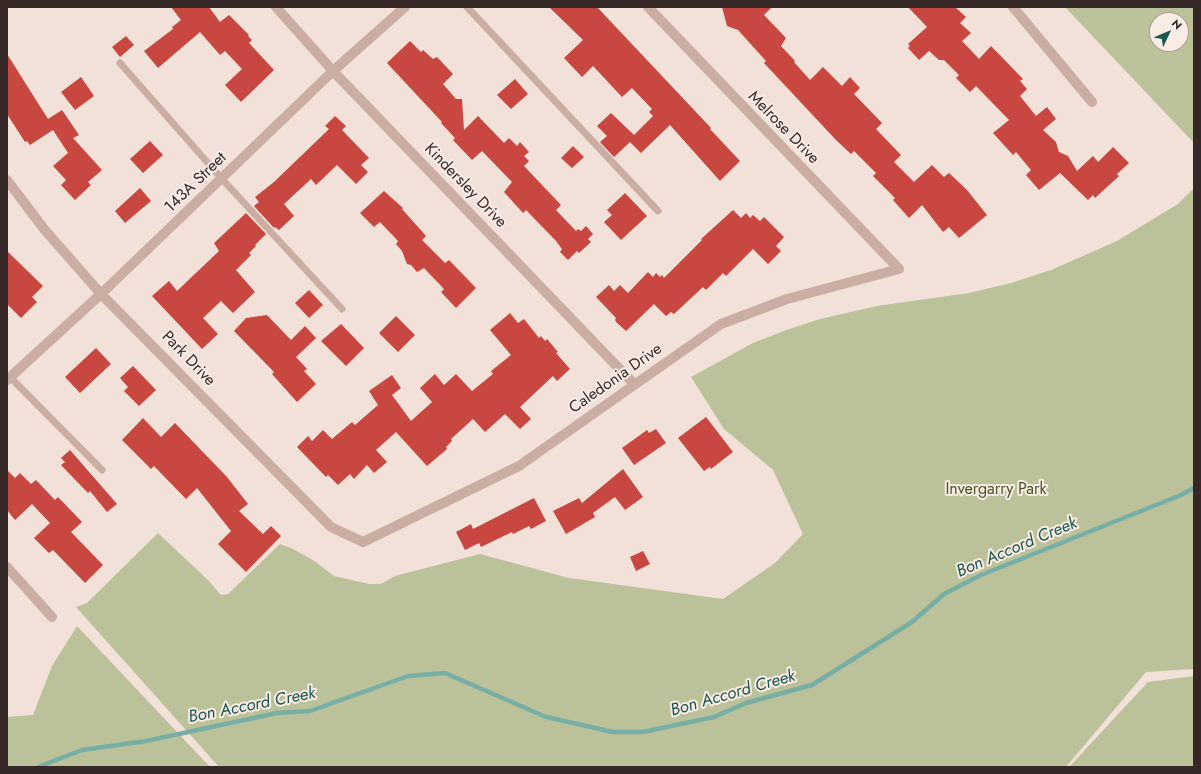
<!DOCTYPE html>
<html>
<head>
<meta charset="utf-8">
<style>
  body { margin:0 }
  #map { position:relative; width:1201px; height:774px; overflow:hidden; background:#f2e1d8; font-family:Jost,sans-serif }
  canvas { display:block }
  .frame { position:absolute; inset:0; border:8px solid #352826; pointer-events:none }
  .north { position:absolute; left:1149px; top:12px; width:40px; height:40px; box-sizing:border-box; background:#f9ece5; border:1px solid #ab9e99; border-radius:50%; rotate:46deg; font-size:11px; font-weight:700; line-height:16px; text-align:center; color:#352826 }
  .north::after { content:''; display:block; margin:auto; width:14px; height:18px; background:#1b574f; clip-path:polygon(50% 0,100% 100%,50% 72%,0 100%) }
</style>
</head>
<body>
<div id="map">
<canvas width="1201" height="774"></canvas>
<div class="frame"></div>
<div class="north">N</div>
</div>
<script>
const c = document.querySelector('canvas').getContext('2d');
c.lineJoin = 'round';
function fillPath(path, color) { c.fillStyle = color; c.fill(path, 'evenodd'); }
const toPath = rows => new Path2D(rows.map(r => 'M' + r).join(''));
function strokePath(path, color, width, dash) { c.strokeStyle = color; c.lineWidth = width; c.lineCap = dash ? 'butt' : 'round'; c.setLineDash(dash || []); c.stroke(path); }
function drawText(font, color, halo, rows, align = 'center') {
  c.font = font + ' Jost,sans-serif'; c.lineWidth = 4; c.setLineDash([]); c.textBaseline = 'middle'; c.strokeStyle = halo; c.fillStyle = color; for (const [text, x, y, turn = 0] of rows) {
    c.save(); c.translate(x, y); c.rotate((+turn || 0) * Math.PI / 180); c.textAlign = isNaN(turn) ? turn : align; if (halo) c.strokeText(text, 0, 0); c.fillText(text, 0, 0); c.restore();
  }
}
const green = toPath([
  [1065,7,1194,7,1194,143,1193,142],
  [1157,20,1181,20,1181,44,1157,44],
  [1194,188,1194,669,1146,672,1066,767,219,767,76,607,87,603,158,533,208,580,221,595,228,594,280,544,291,548,313,560,334,576,369,584,381,584,395,576,480,554,569,578,723,599,775,563,803,534,773,470,724,429,691,377,753,343,786,330,820,319,877,306,969,293,1011,283,1051,270,1117,241,1178,204],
  [77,626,210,767,7,767,7,717,33,715,52,666],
  [1194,676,1194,767,1069,767,1148,682]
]);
const stream = toPath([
  [38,767,82,750,146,741,277,713,310,711,408,676,445,673,546,717,613,732,643,732,714,717,746,703,812,685,912,622,944,594,981,575,1181,495,1194,488]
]);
const building = toPath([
  [171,7,209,7,220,22,229,15,249,35,248,36,252,40,249,43,274,70,241,102,225,85,242,69,225,51,220,55,200,32,158,68,144,51,173,29,172,27,181,20],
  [549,7,597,7,711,128,710,129,740,161,720,181,670,125,641,153,630,142,614,157,600,142,607,136,597,126,611,113,634,135,653,116,649,112,652,109,632,88,622,97,593,66,582,77,564,58,583,40],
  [722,7,772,7,764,15,786,38,781,46,795,61,794,62,810,80,823,67,842,86,850,77,860,88,854,94,882,123,876,129,901,155,894,162,914,182,932,165,944,177,949,173,967,190,987,215,959,238,949,227,943,232,922,205,909,218,893,200,895,198,873,176,876,173,854,151,851,154,836,140,764,63,766,61,738,30,727,26],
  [908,7,955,7,966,17,960,23,971,33,962,41,979,59,991,46,1023,79,1020,81,1027,89,1020,96,1036,116,1047,107,1056,119,1043,130,1056,142,1059,152,1068,156,1077,171,1093,156,1098,162,1113,147,1129,163,1117,174,1119,176,1095,198,1093,195,1088,200,1060,173,1039,190,1026,175,1031,170,1016,152,1013,155,993,133,1009,120,976,86,970,92,956,78,959,75,944,60,939,60,929,51,919,60,908,48,910,46,908,44,927,27],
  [126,36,134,45,120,57,112,47],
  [410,41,421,52,423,50,433,59,437,57,453,74,443,84,456,99,462,99,464,130,478,116,504,143,509,138,517,146,520,142,529,152,524,156,529,161,524,166,561,205,556,210,576,231,578,229,581,231,586,226,593,234,588,239,591,242,579,253,577,251,568,260,560,252,562,249,556,241,526,210,523,213,504,192,512,182,482,151,472,160,453,140,455,138,441,123,442,122,387,63],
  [7,54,48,119,62,110,79,135,73,138,102,170,88,182,91,185,75,200,61,185,66,180,53,166,68,153,53,130,30,145,27,141,25,142,7,114],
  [81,77,94,96,75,110,61,92],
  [515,79,528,94,511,109,497,95],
  [335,116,346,126,342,130,369,158,361,165,368,172,356,184,337,165,316,185,311,179,284,204,294,216,279,230,275,227,274,228,254,206,259,202,255,197,274,182,329,129,325,126],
  [150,141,163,155,143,173,130,159],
  [573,146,584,157,572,168,561,158],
  [140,188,151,201,125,223,115,211],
  [384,191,403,208,402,209,426,236,422,240,445,263,449,260,476,288,456,308,441,292,444,289,424,268,417,272,411,265,407,264,402,251,396,244,398,241,380,222,374,227,360,213],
  [625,193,647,216,621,240,604,222,612,215,607,210],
  [733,210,741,218,746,213,750,218,753,215,760,221,764,217,784,237,776,246,781,251,768,264,753,249,726,276,723,273,706,290,703,287,674,314,671,312,666,316,654,304,626,331,617,323,615,320,616,318,596,297,609,285,614,291,620,285,628,293,648,272,653,277,656,273,660,277,662,275,664,278,702,240,701,239],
  [246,213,266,234,255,245,256,246,249,253,251,255,236,270,255,292,233,313,221,301,203,318,218,334,202,349,152,296,169,281,177,291,219,251,214,243],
  [7,251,43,286,32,297,37,302,21,318,7,304],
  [309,290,323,305,309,318,295,303],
  [510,313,518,323,524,319,539,338,541,336,545,341,547,339,558,352,556,353,570,369,557,381,553,376,520,407,531,419,520,429,505,414,485,432,473,419,451,439,452,441,446,447,447,449,427,466,396,432,376,450,387,462,374,473,367,465,354,479,350,474,338,485,328,475,326,477,297,447,308,436,312,441,323,430,332,439,352,422,355,425,378,405,369,391,392,375,401,388,392,395,411,421,432,402,420,388,435,374,444,385,456,374,472,391,493,374,491,371,511,355,490,330],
  [267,315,291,340,305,326,316,338,296,357,307,369,304,371,316,384,297,402,272,374,274,372,234,331,246,318],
  [396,316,415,335,398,352,379,333],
  [341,324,364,348,346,366,321,341],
  [96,348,111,364,80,393,65,377],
  [133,366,156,390,139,406,124,391,128,387,120,378],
  [706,417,733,452,711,469,710,467,704,471,678,438],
  [143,418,161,437,175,423,227,477,248,504,239,511,263,534,271,526,281,536,246,572,218,544,231,531,197,488,186,499,154,466,151,469,122,440],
  [656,429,666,443,634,465,622,448,647,430,649,433],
  [70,450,117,504,107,512,90,491,88,493,61,465,65,462,61,458],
  [623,469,643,497,625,510,615,497,593,513,595,517,566,534,553,511,579,498,582,503],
  [7,470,15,478,20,473,31,484,36,480,55,500,58,497,82,522,71,532,103,565,85,583,53,550,49,553,34,538,50,523,32,504,15,520,7,510],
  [534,498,546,521,531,529,529,526,513,534,512,532,481,547,479,543,465,550,456,532,458,531,471,524,473,529],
  [643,551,650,564,636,571,630,557]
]);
const service = toPath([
  [467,7,658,211],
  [120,63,222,179,342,309],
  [10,377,102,470]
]);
const minor = toPath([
  [276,7,333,71,634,384],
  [1013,7,1092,102],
  [7,180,44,229,101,294,331,527,363,542,519,466,721,324,787,299,899,269,648,7],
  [7,380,101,294,333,71,405,7],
  [7,567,52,617]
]);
const streetNames = [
  ["Melrose Drive",783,128,46],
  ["143A Street",196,183,-44],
  ["Kindersley Drive",465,186,46],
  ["Park Drive",188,359,46],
  ["Caledonia Drive",616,379,-35]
];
const parkNames = [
  ["Invergarry Park",996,490]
];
const waterNames = [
  ["Bon Accord Creek",1017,548,-23],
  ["Bon Accord Creek",733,694,-16],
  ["Bon Accord Creek",252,706,-11]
];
fillPath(green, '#bbc198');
strokePath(stream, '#77afa7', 4.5);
fillPath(building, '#c84740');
strokePath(service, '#caaea4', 7);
strokePath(minor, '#caaea4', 10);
drawText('16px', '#352826', '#f9ece5', streetNames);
drawText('16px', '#4c5429', '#f9ece5', parkNames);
drawText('italic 17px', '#1b574f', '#f9ece5', waterNames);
</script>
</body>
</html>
